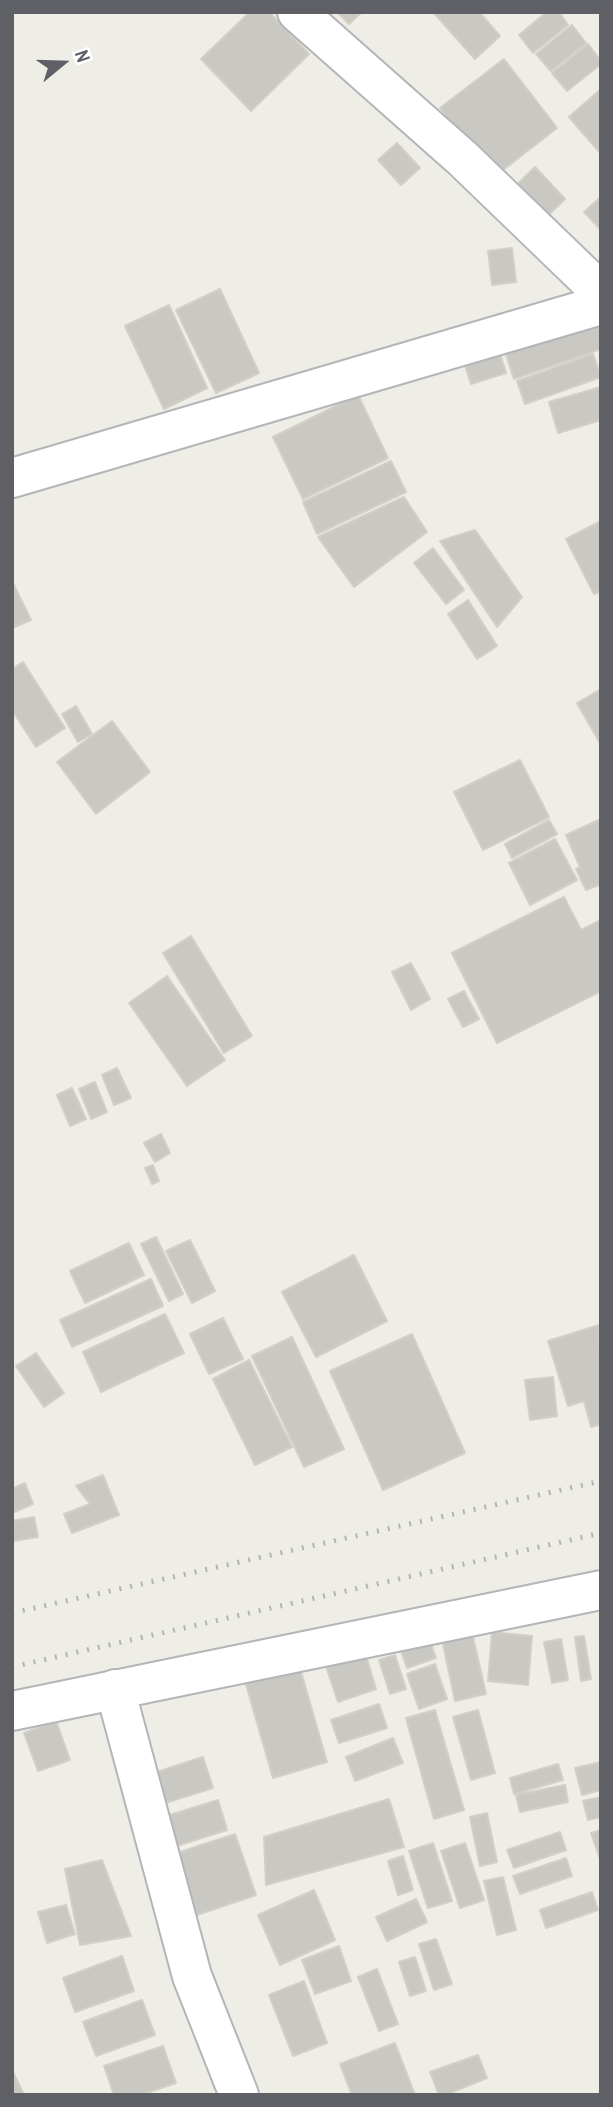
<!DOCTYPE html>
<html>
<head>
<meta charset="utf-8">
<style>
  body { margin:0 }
  #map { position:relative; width:613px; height:2107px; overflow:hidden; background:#eeede6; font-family:"Archivo Narrow",sans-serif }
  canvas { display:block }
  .frame { position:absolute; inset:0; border:14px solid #5e6065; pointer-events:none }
  .north { position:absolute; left:28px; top:28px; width:70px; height:70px; -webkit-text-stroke:5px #fff; paint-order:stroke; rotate:71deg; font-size:19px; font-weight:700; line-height:28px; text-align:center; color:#5e6065 }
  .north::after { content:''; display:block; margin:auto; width:24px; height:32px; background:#5e6065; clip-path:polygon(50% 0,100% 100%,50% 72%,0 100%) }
</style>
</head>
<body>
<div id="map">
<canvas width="613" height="2107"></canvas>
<div class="frame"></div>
<div class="north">N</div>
</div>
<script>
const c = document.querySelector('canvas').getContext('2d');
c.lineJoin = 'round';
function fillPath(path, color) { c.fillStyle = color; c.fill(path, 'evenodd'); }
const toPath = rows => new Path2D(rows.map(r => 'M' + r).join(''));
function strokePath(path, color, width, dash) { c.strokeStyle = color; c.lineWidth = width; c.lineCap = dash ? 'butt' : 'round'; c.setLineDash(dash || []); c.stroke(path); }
const building = toPath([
  [250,12,269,12,309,54,251,111,201,59,250,12],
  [337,12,362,12,349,24,337,12],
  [433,12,479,12,500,36,475,59,433,12],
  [547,12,559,12,568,25,533,53,519,35,547,12],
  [572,25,586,43,551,71,536,54,572,25],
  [588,44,601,61,601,64,567,91,552,73,588,44],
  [504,59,557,128,494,177,440,108,504,59],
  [601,89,601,154,569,117,601,89],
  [397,143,420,168,401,185,378,160,397,143],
  [535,167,565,199,536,227,506,195,535,167],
  [601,197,601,230,584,212,601,197],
  [512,248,516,282,492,285,488,251,512,248],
  [220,289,259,373,216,393,176,310,220,289],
  [169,305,207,388,164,409,125,326,169,305],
  [592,308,601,332,601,349,514,379,501,339,592,308],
  [496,341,506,373,471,384,461,353,496,341],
  [593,354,601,377,525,404,517,381,593,354],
  [601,387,601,420,558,433,549,402,601,387],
  [358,395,388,458,303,499,273,437,358,395],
  [391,461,406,492,317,534,303,502,391,461],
  [404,497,427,532,354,587,318,537,404,497],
  [601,521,601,591,594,594,566,539,601,521],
  [475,530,522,597,497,627,440,541,475,530],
  [433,548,464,590,446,604,414,563,433,548],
  [12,581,31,620,12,628,12,581],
  [468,600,497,646,477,659,448,614,468,600],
  [23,662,65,728,36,747,12,710,12,669,23,662],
  [601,689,601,745,577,703,601,689],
  [76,706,92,734,78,742,62,714,76,706],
  [112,721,150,772,96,814,57,762,112,721],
  [520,760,549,817,483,850,454,792,520,760],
  [601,819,601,884,586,890,576,869,580,867,566,835,601,819],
  [549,820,557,834,512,858,505,844,549,820],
  [555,839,577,880,530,905,509,863,555,839],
  [564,897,581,930,601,920,601,991,497,1043,452,953,564,897],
  [191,936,252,1036,224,1053,163,953,191,936],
  [411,963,430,999,411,1010,392,972,411,963],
  [167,976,225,1060,187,1086,129,1003,167,976],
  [464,991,479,1019,463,1027,448,999,464,991],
  [117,1068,131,1098,114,1105,102,1075,117,1068],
  [95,1082,107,1112,91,1119,79,1089,95,1082],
  [72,1088,86,1119,70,1126,57,1095,72,1088],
  [161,1134,170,1153,155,1162,144,1143,161,1134],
  [153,1165,159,1181,152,1184,145,1168,153,1165],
  [156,1237,183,1294,169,1301,141,1244,156,1237],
  [190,1240,215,1291,192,1303,166,1251,190,1240],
  [129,1243,144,1275,85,1303,70,1271,129,1243],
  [354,1255,387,1321,316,1357,282,1292,354,1255],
  [151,1279,163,1306,72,1347,60,1320,151,1279],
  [165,1314,184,1353,101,1392,83,1352,165,1314],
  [223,1318,243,1359,209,1374,190,1334,223,1318],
  [599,1325,601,1424,591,1427,584,1401,568,1406,548,1341,599,1325],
  [412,1334,465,1453,383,1490,330,1371,412,1334],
  [292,1337,344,1449,304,1467,252,1356,292,1337],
  [36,1353,64,1393,44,1407,16,1366,36,1353],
  [249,1360,292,1447,255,1465,213,1379,249,1360],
  [553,1377,557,1416,530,1420,525,1380,553,1377],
  [103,1475,119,1515,72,1533,64,1514,90,1504,76,1486,103,1475],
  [25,1483,33,1504,12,1513,12,1489,25,1483],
  [34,1517,38,1537,13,1541,12,1521,34,1517],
  [424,1624,436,1658,407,1668,395,1633,424,1624],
  [471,1628,486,1694,455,1701,441,1634,471,1628],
  [492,1632,532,1636,528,1685,488,1681,492,1632],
  [584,1636,591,1679,581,1681,575,1637,584,1636],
  [361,1639,376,1689,338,1702,321,1652,361,1639],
  [561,1639,568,1680,552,1683,544,1642,561,1639],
  [395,1655,406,1689,390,1694,379,1660,395,1655],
  [297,1658,327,1762,273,1778,243,1674,297,1658],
  [435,1664,447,1699,419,1709,407,1674,435,1664],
  [379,1704,387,1728,339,1743,331,1720,379,1704],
  [435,1710,464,1810,434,1819,406,1718,435,1710],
  [478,1710,495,1773,471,1780,453,1717,478,1710],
  [56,1721,70,1760,38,1771,24,1733,56,1721],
  [393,1738,403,1763,355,1781,346,1757,393,1738],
  [203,1757,213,1788,130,1814,120,1784,203,1757],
  [601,1762,601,1790,582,1795,575,1768,601,1762],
  [558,1764,563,1780,514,1794,510,1778,558,1764],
  [565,1785,568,1802,520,1812,516,1795,565,1785],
  [601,1797,601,1817,588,1820,583,1801,601,1797],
  [389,1799,404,1847,266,1885,264,1837,389,1799],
  [218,1800,227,1830,145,1856,135,1826,218,1800],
  [487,1813,497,1862,480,1866,470,1817,487,1813],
  [601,1830,601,1862,591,1833,601,1830],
  [560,1832,566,1850,514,1868,507,1850,560,1832],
  [235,1834,256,1895,176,1922,156,1860,235,1834],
  [433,1843,452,1901,428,1908,409,1851,433,1843],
  [465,1843,484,1900,460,1908,441,1851,465,1843],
  [403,1856,413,1890,398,1895,388,1861,403,1856],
  [566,1858,572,1876,520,1894,513,1876,566,1858],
  [102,1860,131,1936,80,1945,65,1869,102,1860],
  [503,1877,516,1930,497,1935,484,1881,503,1877],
  [314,1890,335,1940,280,1965,258,1915,314,1890],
  [592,1892,598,1910,546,1928,540,1910,592,1892],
  [416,1899,427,1922,387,1941,376,1917,416,1899],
  [66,1905,75,1934,47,1943,38,1912,66,1905],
  [436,1939,452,1984,434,1990,419,1944,436,1939],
  [339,1946,351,1981,315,1994,302,1960,339,1946],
  [122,1956,134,1991,75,2012,63,1978,122,1956],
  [415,1957,426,1991,410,1996,399,1962,415,1957],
  [377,1969,398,2024,379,2031,358,1977,377,1969],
  [304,1981,327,2043,293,2056,269,1995,304,1981],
  [142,2000,155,2035,96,2056,83,2022,142,2000],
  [395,2043,415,2095,352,2095,340,2064,395,2043],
  [163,2046,176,2083,140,2095,114,2095,104,2066,163,2046],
  [478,2055,487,2078,445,2095,439,2095,430,2072,478,2055],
  [12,2070,24,2095,12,2095,12,2070]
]);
const minor = toPath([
  [297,12,462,158,601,292],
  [12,478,601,305],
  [115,1689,192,1976,239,2095]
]);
const tertiary = toPath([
  [12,1711,601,1590]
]);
const rail = toPath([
  [12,1613,601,1481],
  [12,1667,601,1533]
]);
fillPath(building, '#cac8c3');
strokePath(building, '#d2cfc5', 2);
strokePath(minor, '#b3b5b9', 42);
strokePath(tertiary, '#b3b5b9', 42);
strokePath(minor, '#fff', 38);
strokePath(tertiary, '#fff', 38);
strokePath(rail, '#b4b4b5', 5, [2, 9]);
</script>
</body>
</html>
